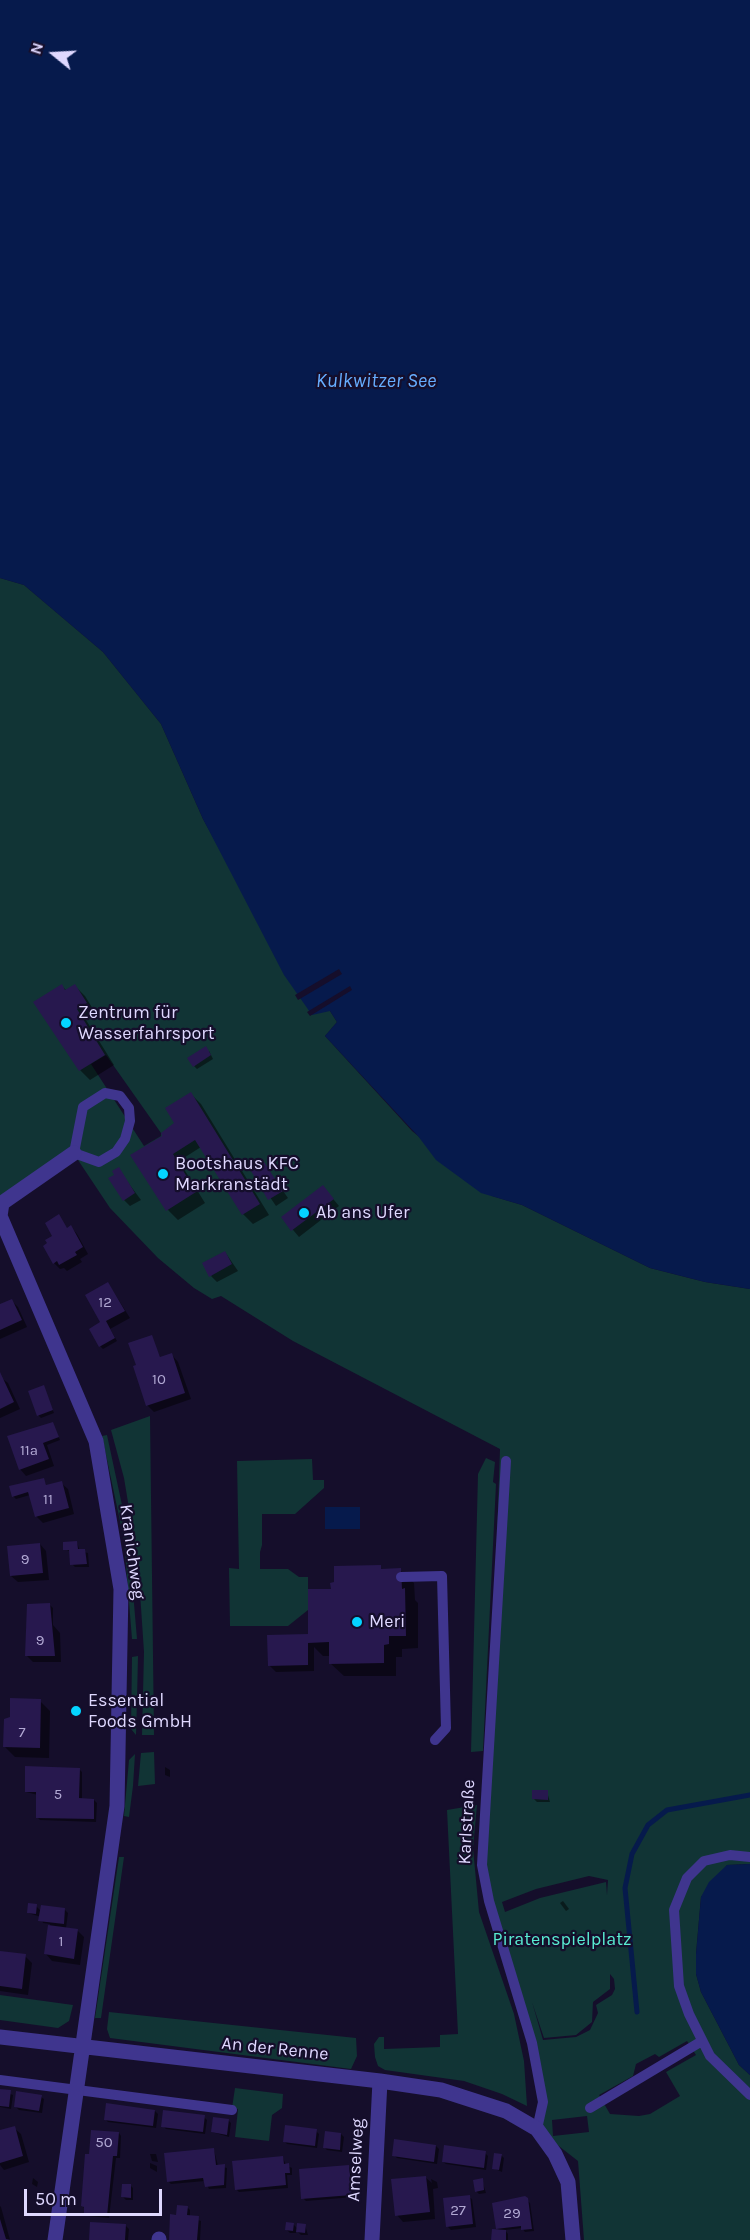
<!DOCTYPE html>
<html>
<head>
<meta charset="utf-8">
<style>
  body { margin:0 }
  #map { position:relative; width:750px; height:2240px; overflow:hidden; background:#150e2b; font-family:Karla,sans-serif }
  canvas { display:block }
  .north { position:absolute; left:24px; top:24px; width:60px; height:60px; -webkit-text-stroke:4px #150e2b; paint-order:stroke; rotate:288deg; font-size:16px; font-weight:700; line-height:24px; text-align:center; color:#dfd8ff }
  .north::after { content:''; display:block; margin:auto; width:21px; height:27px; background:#dfd8ff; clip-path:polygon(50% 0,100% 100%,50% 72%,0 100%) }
  .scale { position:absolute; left:24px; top:2189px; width:138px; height:27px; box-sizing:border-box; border:3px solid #dfd8ff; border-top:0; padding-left:8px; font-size:18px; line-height:21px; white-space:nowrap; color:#dfd8ff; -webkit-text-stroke:4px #150e2b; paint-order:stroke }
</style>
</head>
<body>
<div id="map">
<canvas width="750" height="2240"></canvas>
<div class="north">N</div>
<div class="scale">50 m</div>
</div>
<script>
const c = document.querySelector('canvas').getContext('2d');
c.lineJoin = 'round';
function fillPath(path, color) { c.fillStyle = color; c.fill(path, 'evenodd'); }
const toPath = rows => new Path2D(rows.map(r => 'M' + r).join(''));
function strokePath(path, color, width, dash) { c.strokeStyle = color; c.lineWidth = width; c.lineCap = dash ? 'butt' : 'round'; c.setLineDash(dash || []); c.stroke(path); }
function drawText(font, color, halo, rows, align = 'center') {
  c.font = font + ' Karla,sans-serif'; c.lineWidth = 4.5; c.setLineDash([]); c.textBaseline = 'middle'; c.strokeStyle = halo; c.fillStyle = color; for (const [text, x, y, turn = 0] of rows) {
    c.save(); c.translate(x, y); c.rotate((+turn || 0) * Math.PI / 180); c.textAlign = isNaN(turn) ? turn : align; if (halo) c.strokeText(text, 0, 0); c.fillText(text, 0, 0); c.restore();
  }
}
const green = toPath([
  [0,578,24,585,103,652,161,724,203,819,224,857,323,1011,330,1011,337,1022,325,1036,412,1131,492,1196,522,1205,650,1268,705,1282,750,1289,750,1864,727,1865,701,1897,696,1954,696,1974,701,1992,739,2065,750,2075,750,2240,584,2240,578,2161,537,2129,543,2102,482,1865,489,1772,500,1449,293,1341,221,1296,212,1299,194,1288,158,1258,110,1208,74,1154,0,1204],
  [106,1055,161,1133,161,1136,144,1146,91,1064],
  [589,1876,608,1880,607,1895,606,1882,540,1898,505,1912,502,1902,536,1889],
  [610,1974,614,1979,615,1989,612,1995,596,2005,598,2013,590,2030,576,2037,543,2040,532,2002,544,2038,576,2035,592,2022,593,2002,610,1989],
  [687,2041,696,2055,666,2072,680,2096,650,2114,639,2116,610,2114,599,2095,633,2076,636,2064,655,2054,659,2057],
  [587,2116,589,2132,553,2136,552,2120],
  [150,1416,154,1735,142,1735,144,1652,138,1563,124,1478,111,1430],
  [107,1435,128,1533,137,1639,132,1639,124,1540,102,1436],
  [486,1458,495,1462,493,1482,496,1484,483,1751,471,1752,478,1474],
  [312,1459,313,1480,324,1480,324,1488,295,1514,262,1514,262,1545,260,1552,260,1569,288,1569,299,1577,308,1577,308,1610,288,1626,230,1626,229,1568,239,1569,237,1461],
  [138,1656,137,1700,136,1735,131,1729,132,1657],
  [154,1752,155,1784,138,1786,141,1753],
  [135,1754,133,1786,129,1817,124,1816,129,1760],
  [477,1805,473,1848,479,1912,514,2014,524,2061,527,2106,502,2094,464,2081,385,2070,378,2066,375,2057,374,2044,379,2037,384,2037,384,2049,440,2047,440,2035,458,2034,447,1810],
  [119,1857,124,1857,101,2018,95,2018],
  [0,1995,73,2005,69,2021,58,2028,0,2020],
  [109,2012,356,2038,357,2056,351,2069,110,2038,107,2029],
  [235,2088,283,2094,282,2108,272,2115,269,2141,235,2137,238,2109,232,2108]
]);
const water = toPath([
  [0,0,750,0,750,1289,705,1282,650,1268,522,1205,481,1193,436,1160,418,1136,325,1036,337,1022,330,1011,312,1015,284,975,203,819,161,724,103,652,24,585,0,578],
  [325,1507,360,1507,360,1529,325,1529],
  [750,1864,750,2075,739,2065,701,1992,696,1974,696,1954,701,1897,709,1882,727,1865]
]);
const pier = toPath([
  [339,969,342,974,298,1000,295,995],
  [350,986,352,990,310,1016,307,1012]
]);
const shadow = toPath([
  [62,986,67,991,75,986,85,996,96,1014,86,1020,114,1065,90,1080,80,1070],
  [209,1051,213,1059,197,1069,194,1066],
  [191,1094,201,1104,269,1215,253,1224,243,1214,201,1147,179,1161,205,1203,178,1220,168,1210,132,1155,162,1138,176,1124],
  [264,1164,288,1198,276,1206,253,1172],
  [118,1169,141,1200,130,1206,124,1200,116,1175],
  [329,1194,339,1206,299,1237,283,1218],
  [59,1216,67,1229,71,1227,77,1234,88,1254,80,1259,82,1262,67,1271,64,1268,60,1269,54,1263,54,1236],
  [225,1252,238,1271,217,1282,211,1276],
  [108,1283,130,1318,110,1329,117,1341,103,1349,100,1346],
  [12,1301,18,1307,27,1327,0,1339,0,1306],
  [151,1336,161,1359,172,1355,178,1362,191,1399,154,1412,147,1405,138,1366],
  [0,1377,8,1383,20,1409,0,1418],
  [43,1387,54,1413,41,1418,38,1415],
  [53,1424,60,1440,47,1445,54,1466,26,1476,20,1469],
  [43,1479,47,1486,61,1483,68,1489,74,1514,43,1523,36,1516,30,1495,16,1499,13,1496],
  [77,1543,80,1551,88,1553,89,1567,75,1567,72,1564,71,1552,65,1549],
  [40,1544,46,1551,49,1580,18,1582,11,1576],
  [336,1567,400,1570,414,1583,415,1600,418,1603,418,1648,402,1649,402,1657,396,1657,396,1676,344,1676,330,1663,330,1656,323,1656,314,1647,314,1671,276,1672,269,1665,309,1636,335,1584],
  [50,1605,53,1608,53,1625,60,1633,61,1662,33,1662,27,1656,26,1627,31,1627],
  [40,1701,50,1711,49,1758,15,1757,5,1747],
  [165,1767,170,1770,170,1777,165,1775],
  [79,1769,82,1772,82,1800,94,1800,97,1803,96,1822,40,1820,37,1817,38,1795,26,1792],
  [547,1792,550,1802,537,1802,534,1799],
  [563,1901,569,1909,566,1911,560,1903],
  [36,1906,41,1911,65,1910,68,1913,66,1928,77,1930,84,1937,80,1965,52,1961,46,1954,50,1924,43,1923,41,1917,28,1913],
  [583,1940,589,1943,589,1948,584,1945],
  [0,1953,25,1956,32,1963,28,1995,0,1991],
  [0,2090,13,2095,11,2109,0,2107],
  [41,2097,44,2099,42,2113,19,2110,16,2107],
  [155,2111,158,2114,156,2128,108,2122,105,2119],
  [204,2117,207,2120,205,2134,166,2129,163,2126],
  [228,2120,231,2123,229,2137,212,2132],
  [14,2128,21,2134,29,2162,4,2170,0,2165,0,2132],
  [316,2131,319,2134,317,2148,287,2144,284,2141],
  [119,2133,121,2136,120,2158,116,2158,109,2218,88,2216,83,2206,90,2156],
  [341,2134,344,2137,342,2152,327,2150,324,2147],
  [436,2146,439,2149,437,2164,397,2158,394,2155],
  [214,2150,218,2166,227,2168,226,2188,209,2189,205,2181,171,2184,168,2181],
  [485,2153,488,2156,486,2170,446,2164,443,2162],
  [150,2154,156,2154,158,2162,152,2161],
  [501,2155,504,2158,502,2172,493,2168],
  [283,2158,286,2165,292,2168,292,2175,287,2175,288,2188,239,2192,236,2189],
  [150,2163,157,2166,157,2172,150,2168],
  [349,2167,352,2170,354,2197,306,2201,303,2198],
  [425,2177,432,2183,431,2179,437,2182,438,2188,433,2189,435,2219,403,2222,397,2215],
  [33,2178,38,2182,37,2187,32,2184],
  [482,2180,486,2193,479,2194,476,2191],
  [130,2185,133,2188,133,2200,126,2200,123,2197],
  [469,2197,472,2199,476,2227,451,2230,448,2227],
  [524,2198,530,2203,534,2231,525,2232,522,2228,505,2230,508,2234,508,2240,493,2240,500,2231,497,2228,507,2200],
  [0,2206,1,2207,10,2240,0,2240],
  [188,2208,190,2210,190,2217,201,2221,200,2240,170,2240,178,2216],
  [293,2224,298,2229,305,2225,308,2235,301,2235,296,2230,296,2233,290,2233,287,2230],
  [126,2226,129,2229,128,2240,90,2240]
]);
const stream = toPath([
  [637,2012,625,1888,632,1854,648,1825,667,1810,750,1795]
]);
const building = toPath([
  [62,984,65,990,75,984,87,1003,77,1009,105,1055,79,1071,33,1002],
  [206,1046,211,1055,193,1067,187,1058],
  [191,1092,260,1204,242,1215,195,1140,173,1154,196,1192,166,1211,130,1155,162,1136,161,1133,174,1123,165,1108],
  [264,1162,283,1191,268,1200,251,1171],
  [119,1167,135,1193,123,1201,108,1178,114,1175,112,1171],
  [323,1185,334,1199,291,1231,281,1217],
  [59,1214,67,1228,71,1225,83,1247,75,1252,77,1255,59,1265,57,1261,53,1264,43,1246,47,1243,45,1240,52,1236,45,1223],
  [225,1251,232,1264,209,1277,202,1263],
  [108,1282,125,1311,106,1321,115,1338,99,1347,89,1329,100,1322,85,1295],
  [12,1299,22,1320,0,1330,0,1304],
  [152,1335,160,1357,172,1353,185,1393,146,1406,133,1366,136,1365,128,1343],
  [0,1372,14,1402,0,1409],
  [44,1385,53,1410,37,1416,28,1391],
  [53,1422,59,1437,43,1443,49,1459,19,1470,7,1436],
  [44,1478,46,1485,62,1481,69,1508,35,1517,28,1492,12,1497,9,1486],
  [77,1541,78,1549,85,1549,87,1564,70,1565,69,1550,63,1550,63,1542],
  [40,1543,43,1573,10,1576,7,1546],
  [381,1565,381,1569,401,1568,402,1589,405,1588,406,1636,389,1636,389,1644,384,1645,384,1663,329,1664,329,1642,308,1643,308,1665,268,1666,267,1635,308,1634,308,1589,331,1589,330,1583,334,1582,334,1566],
  [50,1603,55,1656,25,1656,27,1604],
  [10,1698,41,1699,40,1748,3,1747,4,1719,10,1717],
  [25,1766,80,1768,79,1798,94,1799,94,1819,36,1818,36,1792,25,1792],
  [532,1790,548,1790,548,1800,532,1799],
  [28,1903,37,1904,36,1914,27,1913],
  [41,1905,65,1908,64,1924,38,1921],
  [48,1925,78,1929,74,1959,44,1954],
  [0,1951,26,1954,22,1989,0,1986],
  [0,2089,11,2090,9,2107,0,2106],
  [16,2091,42,2095,39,2111,14,2107],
  [106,2103,155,2110,153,2126,104,2120],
  [163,2110,205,2115,203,2132,161,2127],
  [213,2117,229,2119,227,2135,211,2132],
  [285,2125,317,2129,315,2146,283,2142],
  [15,2126,23,2156,0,2163,0,2130],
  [91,2130,119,2132,117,2156,113,2156,107,2216,84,2214,84,2207,81,2206,85,2154,89,2154],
  [325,2131,341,2133,340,2150,323,2148],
  [394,2139,436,2145,434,2162,392,2156],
  [444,2145,486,2151,484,2168,442,2162],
  [214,2148,216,2165,225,2164,224,2185,205,2187,203,2178,167,2182,164,2153],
  [494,2153,502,2154,499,2170,492,2169],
  [283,2156,284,2164,289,2163,290,2173,285,2173,286,2185,235,2190,232,2161],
  [349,2165,352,2195,301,2199,299,2169],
  [426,2176,430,2212,395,2216,391,2179],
  [483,2178,484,2190,475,2192,473,2180],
  [122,2184,131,2184,131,2198,121,2197],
  [470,2195,473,2224,446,2227,443,2198],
  [525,2196,528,2198,532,2229,521,2230,521,2226,496,2229,492,2203],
  [177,2205,188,2206,187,2215,199,2216,197,2240,169,2240,170,2214,176,2215],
  [0,2219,6,2239,11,2240,0,2240],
  [90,2222,126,2224,125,2240,89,2240],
  [286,2222,294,2223,293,2231,285,2230],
  [297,2223,306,2224,305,2233,296,2232],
  [492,2229,506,2230,506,2240,491,2240]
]);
const service = toPath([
  [105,1093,120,1096,129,1108,130,1121,125,1139,116,1152,99,1162,74,1153,83,1107,105,1093],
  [506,1461,482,1865,489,1901,532,2043,543,2102,537,2129],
  [401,1577,442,1576,446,1728,435,1740],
  [750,1857,730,1855,704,1861,687,1878,674,1910,679,1986,689,2014,710,2056,750,2095],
  [0,2080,232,2110],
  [590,2108,702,2041]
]);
const minor = toPath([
  [0,2037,380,2081,441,2090,506,2111,537,2129,555,2154,568,2182,573,2240],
  [55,2240,117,1806,121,1589,96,1441,0,1216,2,1203,74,1153],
  [159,2240,159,2239],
  [372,2240,380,2081]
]);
const markers = [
  [66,1023,6,"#04d4ff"],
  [163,1174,6,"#04d4ff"],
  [304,1213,6,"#04d4ff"],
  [357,1622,6,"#04d4ff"],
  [76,1711,6,"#04d4ff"]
];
const numberNames = [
  ["12",105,1303],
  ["10",159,1380],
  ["11a",29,1451],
  ["11",48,1500],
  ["9",25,1560],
  ["9",40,1641],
  ["7",22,1733],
  ["5",58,1795],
  ["1",61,1942],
  ["50",104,2143],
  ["27",458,2211],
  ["29",512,2214]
];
const poiNames = [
  ["Zentrum für",78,1013],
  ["Wasserfahrsport",78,1034],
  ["Bootshaus KFC",175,1164],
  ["Markranstädt",175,1185],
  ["Ab ans Ufer",316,1213],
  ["Meri",369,1622],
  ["Essential",88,1701],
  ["Foods GmbH",88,1722]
];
const streetNames = [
  ["Kranichweg",132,1552,82],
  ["Karlstraße",467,1822,-87],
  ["An der Renne",275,2049,6],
  ["Amselweg",356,2160,-87]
];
const parkNames = [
  ["Piratenspielplatz",562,1940]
];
const waterNames = [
  ["Kulkwitzer See",376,381]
];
fillPath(green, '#113435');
fillPath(water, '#061a4c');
fillPath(pier, '#150e2b');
fillPath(shadow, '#0007');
strokePath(stream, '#061a4c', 5);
fillPath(building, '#27184e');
strokePath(service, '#3f358e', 10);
strokePath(minor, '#3f358e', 15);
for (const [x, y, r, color] of markers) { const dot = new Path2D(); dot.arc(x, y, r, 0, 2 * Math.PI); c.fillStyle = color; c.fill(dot); strokePath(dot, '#150e2b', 2); }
drawText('15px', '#b1a8d3', null, numberNames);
drawText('18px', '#dfd8ff', '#150e2b', poiNames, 'left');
drawText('18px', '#dfd8ff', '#150e2b', streetNames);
drawText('18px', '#58ebd1', '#150e2b', parkNames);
drawText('italic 20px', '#66adff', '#150e2b', waterNames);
</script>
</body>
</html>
